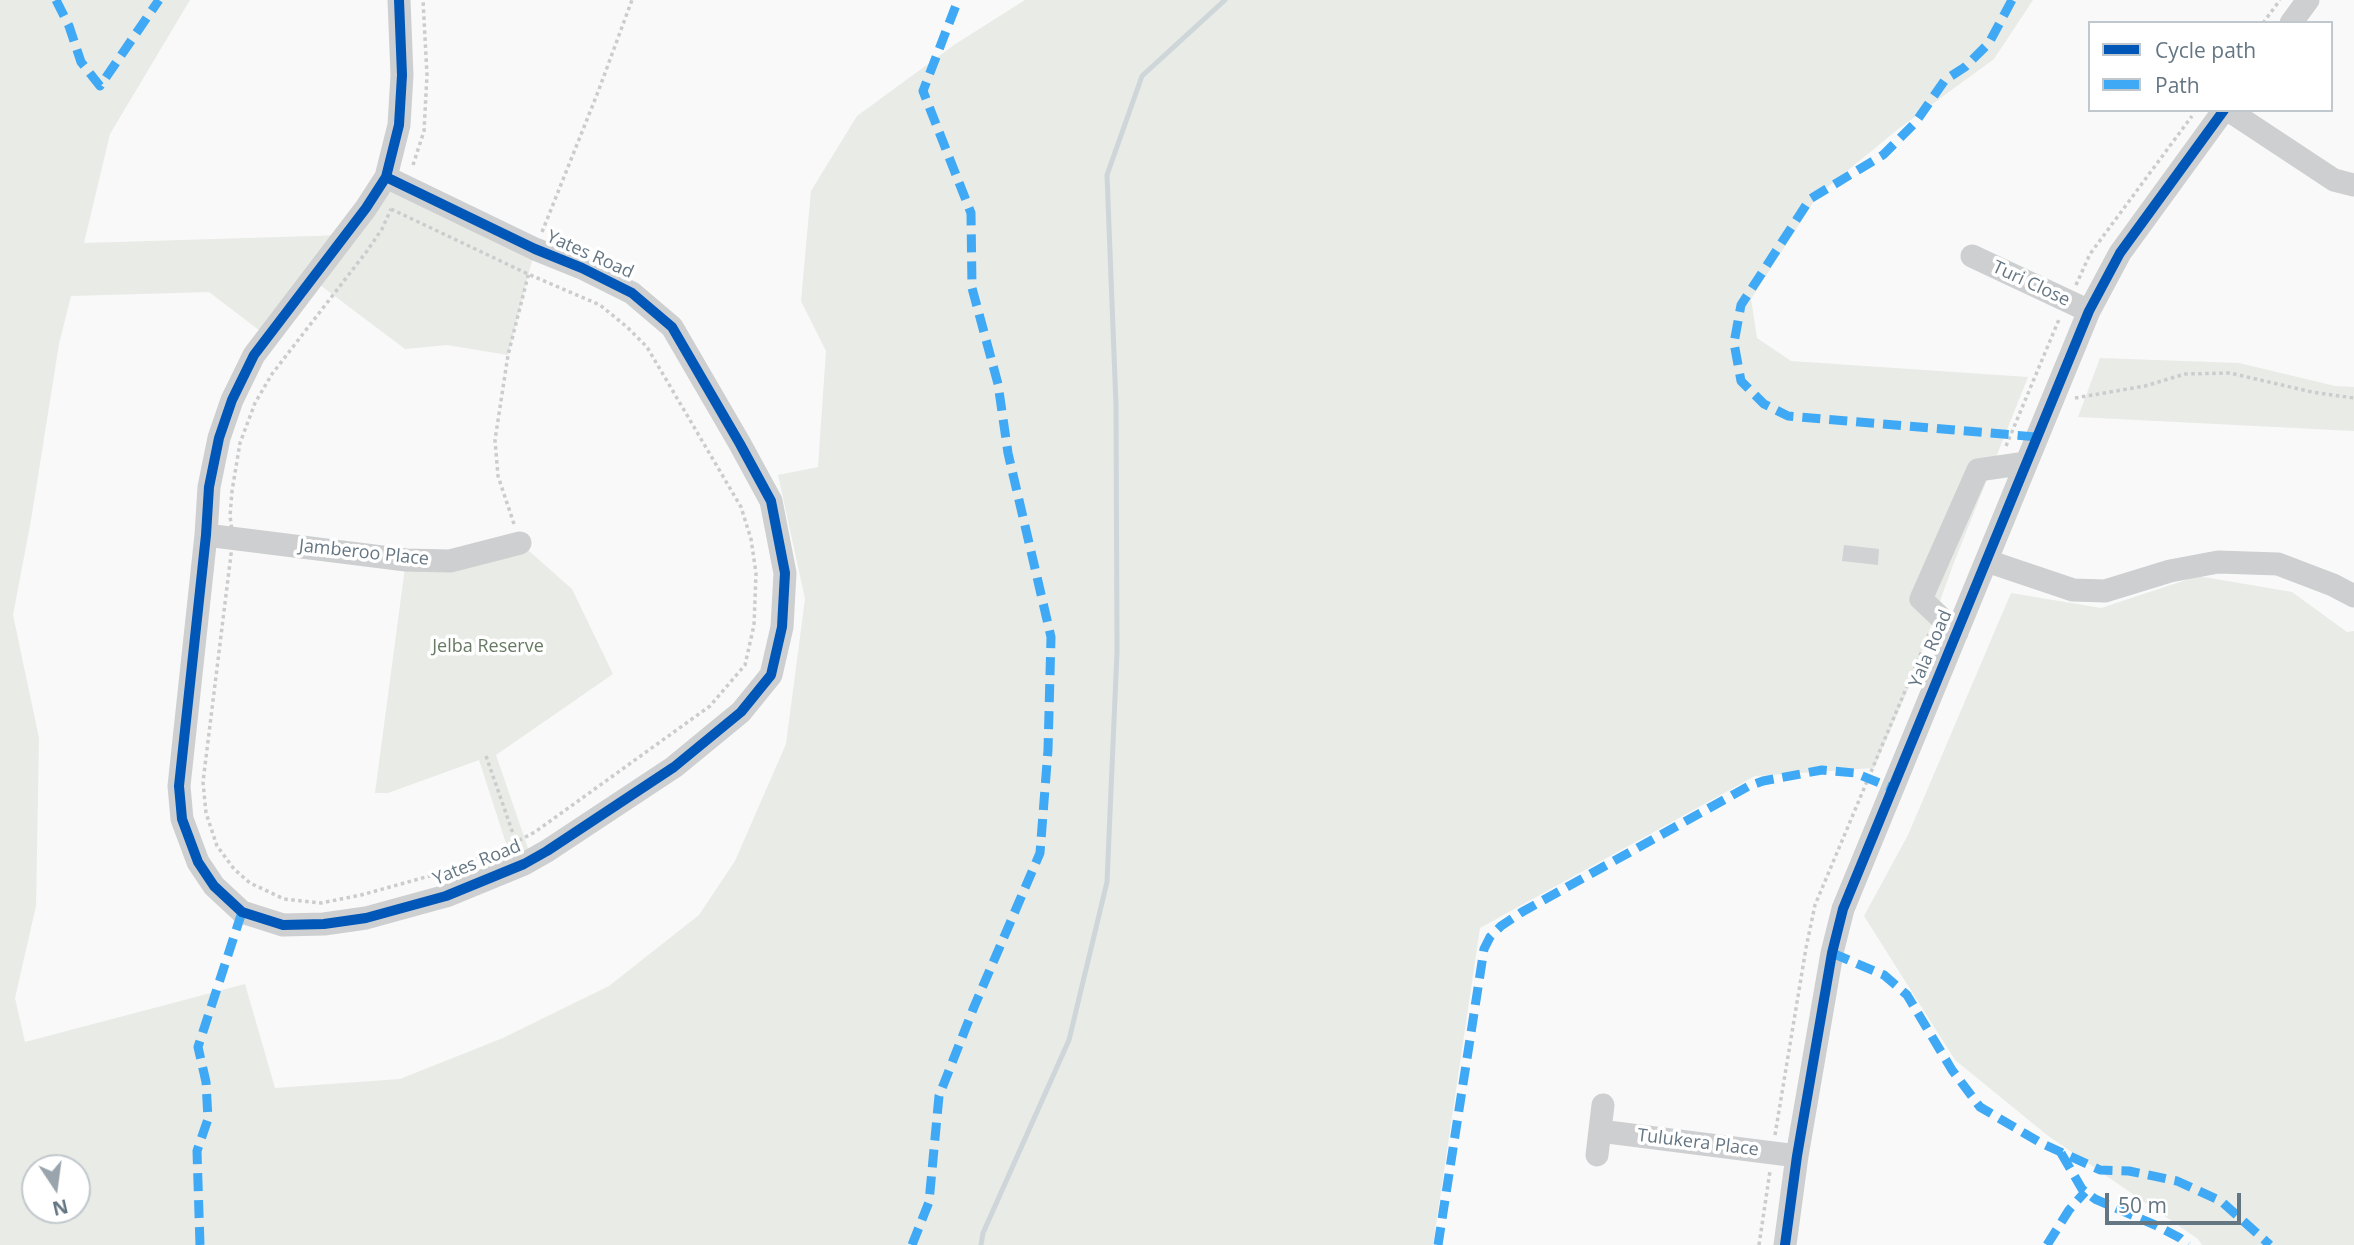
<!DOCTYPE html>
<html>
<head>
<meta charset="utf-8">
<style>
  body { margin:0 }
  #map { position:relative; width:2354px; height:1245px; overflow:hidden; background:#f9f9f9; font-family:"Open Sans",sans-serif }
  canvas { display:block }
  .legend { position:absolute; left:2088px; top:21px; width:245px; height:91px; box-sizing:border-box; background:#fff; border:2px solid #c1c8cd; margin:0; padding:9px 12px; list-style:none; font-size:21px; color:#657683 }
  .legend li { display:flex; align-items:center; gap:14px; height:35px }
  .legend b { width:35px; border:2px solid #c1c8cd }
  .north { position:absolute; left:21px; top:1154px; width:70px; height:70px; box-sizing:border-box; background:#fff; border:2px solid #c1c8cd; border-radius:50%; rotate:167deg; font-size:19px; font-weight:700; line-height:28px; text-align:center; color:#657683 }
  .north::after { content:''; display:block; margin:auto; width:24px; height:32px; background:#99a4ac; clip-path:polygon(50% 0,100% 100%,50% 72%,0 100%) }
  .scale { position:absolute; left:2105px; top:1193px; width:136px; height:32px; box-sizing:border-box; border:4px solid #657683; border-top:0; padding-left:9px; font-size:21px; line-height:24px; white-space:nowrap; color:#657683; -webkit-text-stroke:5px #fff; paint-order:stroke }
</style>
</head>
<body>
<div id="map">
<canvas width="2354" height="1245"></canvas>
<ul class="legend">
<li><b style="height:9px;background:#0057b8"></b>Cycle path</li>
<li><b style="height:9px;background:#3fa9f5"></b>Path</li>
</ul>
<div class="north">N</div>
<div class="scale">50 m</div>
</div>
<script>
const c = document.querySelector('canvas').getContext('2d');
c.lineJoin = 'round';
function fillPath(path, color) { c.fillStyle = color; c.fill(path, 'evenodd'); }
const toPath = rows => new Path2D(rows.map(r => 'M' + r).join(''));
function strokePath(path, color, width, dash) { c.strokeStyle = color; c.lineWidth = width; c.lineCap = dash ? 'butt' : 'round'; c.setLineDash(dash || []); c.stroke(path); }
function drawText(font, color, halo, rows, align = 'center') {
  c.font = font + ' "Open Sans",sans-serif'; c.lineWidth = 7; c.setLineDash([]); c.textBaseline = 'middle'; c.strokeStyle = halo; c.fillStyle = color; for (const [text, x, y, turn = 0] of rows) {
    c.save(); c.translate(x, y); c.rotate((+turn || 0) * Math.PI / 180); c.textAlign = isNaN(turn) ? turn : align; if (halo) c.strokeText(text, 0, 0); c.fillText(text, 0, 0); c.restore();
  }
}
const green = toPath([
  [0,0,190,0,110,134,84,243,346,235,386,177,535,249,508,355,447,345,405,349,312,279,268,337,209,292,71,296,59,344,31,520,13,615,39,738,36,906,15,998,25,1042,245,984,275,1088,400,1079,503,1038,609,986,699,915,735,861,786,744,805,599,778,475,818,467,826,351,801,301,811,191,857,116,954,45,1025,0,2033,0,1994,59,1897,130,1818,195,1751,299,1757,338,1791,361,2028,377,1953,565,1909,687,1874,768,1755,776,1480,928,1433,1245,0,1245],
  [35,1168,77,1168,77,1210,35,1210],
  [2100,358,2239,363,2335,386,2354,387,2354,431,2078,417],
  [520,543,572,589,613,674,496,755,532,860,514,868,479,760,388,793,375,793,406,560],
  [2198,576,2292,592,2347,632,2354,631,2354,1245,2202,1245,2198,1239,2047,1135,1955,1060,1864,916,1908,835,2011,593,2101,608]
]);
const stream = toPath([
  [981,1245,983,1233,1069,1040,1107,882,1117,652,1116,405,1107,175,1142,76,1225,0]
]);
const building = toPath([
  [1844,545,1879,549,1878,565,1842,561]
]);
const path = toPath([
  [2263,23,2280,0],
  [413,165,424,131,427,75,423,0],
  [391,209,528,274,600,305,627,327,647,347,741,507,751,539,756,573,754,625,745,665,710,706,535,832,516,842,444,872,361,895,321,903,284,899,250,883,234,869,217,846,206,813,203,782,233,538,230,516,232,491,240,443,255,403,272,374,367,251,382,229,391,209],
  [542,232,598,92,632,0],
  [2076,285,2090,254,2192,116],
  [2075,398,2145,386,2185,374,2230,373,2312,392,2354,398],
  [2006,446,2060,317],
  [514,524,498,476,495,440,508,355,529,272],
  [486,756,516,842],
  [1775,1135,1806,948,1815,905,1929,634],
  [1759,1245,1770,1171]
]);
const minor = toPath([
  [2291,23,2308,0],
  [2228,110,2334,180,2354,185],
  [386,177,535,249,582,268,632,293,672,327,740,444,771,501,785,573,782,627,771,675,741,712,674,767,547,851,524,864,446,896,366,918,324,924,283,925,242,912,214,886,198,862,182,819,179,786,206,535,209,487,219,438,232,400,254,355,366,208,386,177,399,125,402,75,399,0],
  [1972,256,2089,311],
  [206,535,406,560,450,561,520,543],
  [1987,561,2073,590,2105,591,2170,571,2218,562,2278,564,2333,585,2354,596],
  [1957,633,1921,599,1978,470,2026,463],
  [1600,1131,1797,1156],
  [1597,1155,1603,1105],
  [1785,1245,1797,1156,1832,953,1843,909,2089,311,2120,253,2224,110]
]);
const quiet = toPath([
  [56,0,69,26,81,62,100,86,159,0],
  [2012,0,1989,43,1965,67,1945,80,1915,123,1883,155,1810,199,1741,305,1734,343,1741,381,1764,404,1788,416,2037,437],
  [1832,953,1884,975,1907,995,1952,1070,1980,1107,2041,1143,2100,1170,2129,1171,2177,1181,2221,1201,2270,1245],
  [2061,1153,2082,1189,2095,1199,2155,1225,2180,1238,2188,1245],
  [200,1245,197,1151,208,1119,206,1082,198,1047,242,912],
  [912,1245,929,1202,939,1096,974,1007,1040,853,1048,750,1051,637,1008,453,998,384,972,288,971,213,923,91,958,0],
  [1438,1245,1484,949,1490,937,1501,926,1522,912,1749,786,1763,781,1822,770,1855,773,1892,788],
  [2047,1245,2069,1210,2085,1192]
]);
const cycleway = toPath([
  [386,177,535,249,582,268,632,293,672,327,740,444,771,501,785,573,782,627,771,675,741,712,674,767,547,851,524,864,446,896,366,918,324,924,283,925,242,912,214,886,198,862,182,819,179,786,206,535,209,487,219,438,232,400,254,355,366,208,386,177,399,125,402,75,399,0],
  [1785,1245,1797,1156,1832,953,1843,909,2089,311,2120,253,2224,110]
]);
const streetNames = [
  ["Yates Road",590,255,24],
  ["Turi Close",2031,284,25],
  ["Jamberoo Place",364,553,6],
  ["Yala Road",1931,649,-67],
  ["Yates Road",477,863,-22],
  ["Tulukera Place",1698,1143,7]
];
const parkNames = [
  ["Jelba Reserve",488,647]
];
fillPath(green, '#e8ebe6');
strokePath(stream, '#ced6d9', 5);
fillPath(building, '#d0d2d3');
strokePath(path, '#cbcccd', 3.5, [3.5, 3.5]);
strokePath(minor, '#cecfd0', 23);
strokePath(quiet, '#3fa9f5', 9, [18, 9]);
strokePath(cycleway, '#0057b8', 10);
drawText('18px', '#657683', '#fff', streetNames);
drawText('18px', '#687a64', '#fff', parkNames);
</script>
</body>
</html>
